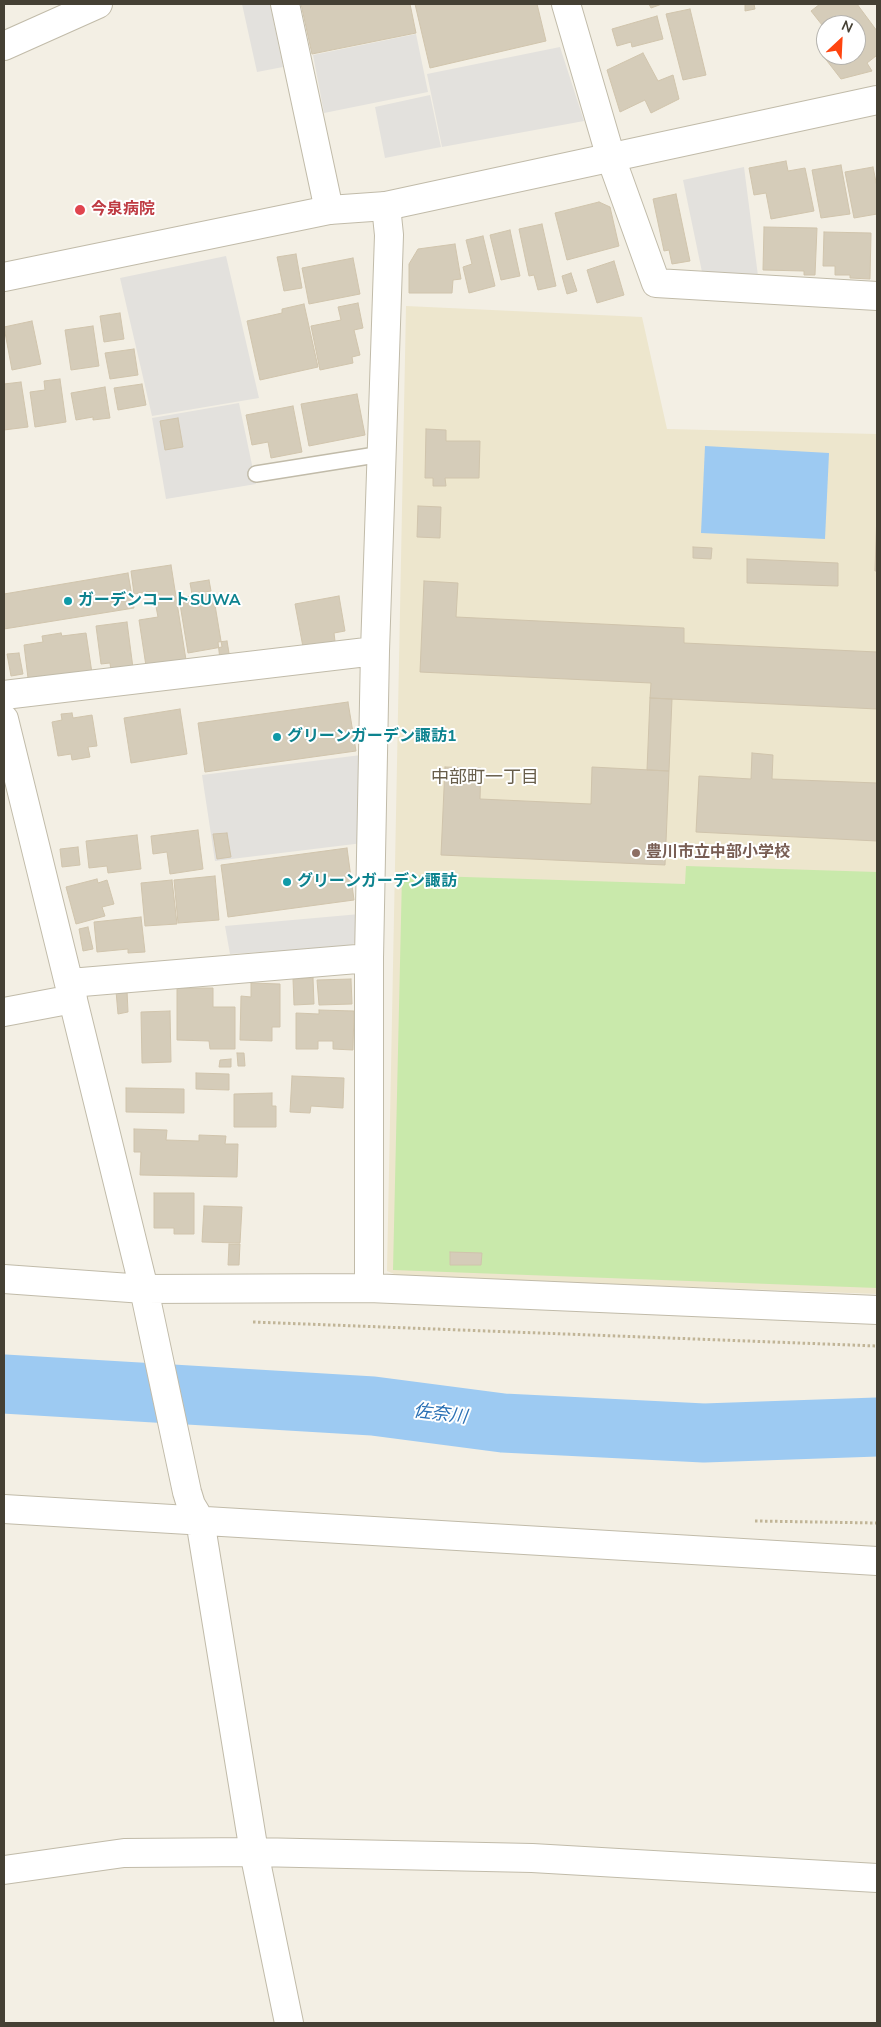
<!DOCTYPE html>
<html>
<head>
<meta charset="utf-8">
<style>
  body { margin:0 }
  #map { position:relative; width:881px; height:2027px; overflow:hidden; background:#f3efe4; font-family:"Nunito Sans",sans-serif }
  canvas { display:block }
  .frame { position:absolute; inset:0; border:5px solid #454034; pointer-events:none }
  .north { position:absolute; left:816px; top:15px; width:50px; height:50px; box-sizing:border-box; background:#fff; border:1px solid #b5b3ae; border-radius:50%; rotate:25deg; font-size:14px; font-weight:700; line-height:20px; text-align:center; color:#454034 }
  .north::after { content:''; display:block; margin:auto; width:18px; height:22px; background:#ff440f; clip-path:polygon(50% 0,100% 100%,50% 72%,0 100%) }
</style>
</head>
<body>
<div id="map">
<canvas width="881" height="2027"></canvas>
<div class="frame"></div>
<div class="north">N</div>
</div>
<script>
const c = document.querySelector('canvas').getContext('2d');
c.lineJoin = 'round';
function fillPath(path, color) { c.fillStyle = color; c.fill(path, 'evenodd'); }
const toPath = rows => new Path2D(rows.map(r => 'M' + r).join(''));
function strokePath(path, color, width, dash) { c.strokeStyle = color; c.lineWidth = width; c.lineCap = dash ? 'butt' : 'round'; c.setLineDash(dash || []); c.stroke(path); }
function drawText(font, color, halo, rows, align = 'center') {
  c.font = font + ' "Nunito Sans","Noto Sans JP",sans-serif'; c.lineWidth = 4; c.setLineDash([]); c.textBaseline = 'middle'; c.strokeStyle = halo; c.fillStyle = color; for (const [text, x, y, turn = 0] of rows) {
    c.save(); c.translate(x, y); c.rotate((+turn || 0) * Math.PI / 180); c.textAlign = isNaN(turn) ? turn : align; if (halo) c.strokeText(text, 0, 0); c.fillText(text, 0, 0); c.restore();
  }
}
const education = toPath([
  [406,306,642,317,667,429,877,434,877,1294,399,1276,387,1271]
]);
const green = toPath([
  [686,866,877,872,877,1288,393,1270,402,875,685,884]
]);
const parking = toPath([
  [242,4,270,4,283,67,257,72],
  [416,34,428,92,324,113,313,55],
  [560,47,584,121,442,147,427,74],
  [430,95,441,147,385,158,375,107],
  [744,167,758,276,702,272,683,180],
  [226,256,259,398,152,416,120,278],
  [239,403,256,484,166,499,152,418],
  [361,755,363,843,215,861,202,775],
  [360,914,359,941,347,947,230,954,225,926]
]);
const water = toPath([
  [705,446,829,453,825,539,701,533]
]);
const river = toPath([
  [4,1384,373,1406,503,1423,704,1433,877,1427]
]);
const building = toPath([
  [301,4,410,4,416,33,312,54,301,4],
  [415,4,537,4,546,41,430,68,415,4],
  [649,4,662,4,651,8,649,4],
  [745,4,754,4,755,9,745,11,745,4],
  [820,4,857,4,877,31,877,58,876,56,867,63,872,71,841,79,824,57,827,55,856,55,856,25,826,25,826,30,811,11,820,4],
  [690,9,706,75,683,80,666,14,690,9],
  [657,16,663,39,632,47,631,42,617,46,612,29,657,16],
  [643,53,658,81,673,75,679,99,651,113,645,100,620,112,607,70,643,53],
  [786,161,788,171,805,168,814,211,771,219,766,193,754,195,749,168,786,161],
  [841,165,850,214,821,218,812,170,841,165],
  [873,167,877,187,877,214,854,218,845,172,873,167],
  [676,194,690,261,672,264,669,250,664,251,653,199,676,194],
  [599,202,610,207,619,246,567,260,555,213,599,202],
  [542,224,556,286,538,290,534,275,529,276,519,229,542,224],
  [764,227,817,228,815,275,804,275,804,271,763,270,764,227],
  [510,230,520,276,501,280,490,235,510,230],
  [824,232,871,233,870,279,850,278,850,275,835,275,835,266,823,266,824,232],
  [483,236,495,286,469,293,463,267,472,264,466,240,483,236],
  [455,244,461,279,453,280,452,293,409,293,409,264,418,249,455,244],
  [296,254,302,288,284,291,277,257,296,254],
  [353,258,360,294,309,304,302,268,353,258],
  [614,261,624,295,597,303,587,270,614,261],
  [571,273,577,291,567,294,562,276,571,273],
  [358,303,363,328,354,330,360,355,352,357,353,363,320,370,311,326,341,320,338,307,358,303],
  [304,304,318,367,260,380,247,321,282,313,282,309,304,304],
  [120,313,124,339,104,342,100,316,120,313],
  [32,321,41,364,12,370,4,327,32,321],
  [93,326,99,366,71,370,65,330,93,326],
  [134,349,138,375,110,379,105,353,134,349],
  [60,379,66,422,35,427,30,392,45,390,44,381,60,379],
  [21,382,28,427,4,430,4,384,21,382],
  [142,384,146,405,118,410,114,388,142,384],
  [105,387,110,418,93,420,93,417,76,420,71,393,105,387],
  [357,394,365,435,309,446,301,404,357,394],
  [293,406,302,452,271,458,268,442,252,445,246,415,293,406],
  [178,418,183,447,165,450,160,421,178,418],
  [426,429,446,430,446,441,480,441,479,478,445,478,446,486,433,486,433,478,425,478,426,429],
  [418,506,441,507,440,538,417,537,418,506],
  [877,512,877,571,875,571,877,512],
  [693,547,712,548,711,559,693,558,693,547],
  [747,559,838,563,838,586,747,583,747,559],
  [171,565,186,660,146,666,139,620,158,617,153,591,134,594,131,571,171,565],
  [128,573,134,608,4,629,4,594,128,573],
  [209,580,211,591,192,594,190,583,209,580],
  [424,581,458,583,456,617,684,628,684,643,877,652,877,709,650,698,651,683,420,672,424,581],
  [213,593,222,647,188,653,179,598,213,593],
  [339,596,345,631,334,633,335,641,303,647,295,604,339,596],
  [127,622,133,668,111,671,110,663,101,664,96,626,127,622],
  [61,633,62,636,86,633,92,673,43,680,42,676,28,678,24,645,43,642,42,636,61,633],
  [227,641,230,659,220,660,218,642,227,641],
  [19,653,23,674,11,676,7,654,19,653],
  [650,698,672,699,669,771,647,770,650,698],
  [348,702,356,751,205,772,198,723,348,702],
  [180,709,187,754,131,763,124,718,180,709],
  [72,713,73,718,92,715,97,746,88,747,90,757,72,760,71,754,58,756,52,722,62,720,61,714,72,713],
  [752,753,773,755,772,779,877,783,877,841,696,832,699,776,751,779,752,753],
  [445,767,481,768,480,799,591,804,592,767,669,771,665,865,441,855,445,767],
  [198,830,203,869,170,874,167,852,153,854,151,836,198,830],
  [227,833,231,857,217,859,213,834,227,833],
  [137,835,141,869,108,873,107,866,89,868,86,841,137,835],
  [78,847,80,865,62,867,60,849,78,847],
  [347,848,354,900,228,917,221,865,347,848],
  [215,876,219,920,178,923,174,880,215,876],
  [97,879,98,883,107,880,114,904,102,907,105,916,76,924,66,887,97,879],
  [172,880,177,924,145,926,141,883,172,880],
  [141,917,145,952,128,953,128,949,97,952,94,922,141,917],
  [88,927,93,949,83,951,79,929,88,927],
  [313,978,314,1004,294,1005,293,979,313,978],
  [351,979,352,1004,319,1005,317,980,351,979],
  [251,983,280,984,280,1027,272,1027,272,1041,240,1040,241,996,251,997,251,983],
  [177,988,213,988,213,1007,235,1007,235,1049,210,1049,209,1041,177,1040,177,988],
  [127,990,128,1012,118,1014,116,991,127,990],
  [319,1010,354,1011,353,1050,333,1049,333,1041,318,1041,318,1049,296,1049,296,1013,319,1014,319,1010],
  [170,1011,171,1062,142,1063,141,1012,170,1011],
  [237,1053,244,1053,245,1066,238,1066,237,1053],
  [231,1059,231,1067,219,1067,220,1060,231,1059],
  [196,1073,229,1074,229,1090,196,1089,196,1073],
  [292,1076,344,1078,343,1108,311,1106,310,1113,290,1112,292,1076],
  [126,1088,184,1089,184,1113,126,1112,126,1088],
  [272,1093,272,1106,276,1106,276,1127,234,1127,234,1094,272,1093],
  [134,1129,167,1130,166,1140,199,1141,199,1135,226,1136,225,1144,238,1144,237,1177,140,1175,141,1152,134,1152,134,1129],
  [154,1193,194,1193,194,1234,174,1234,174,1228,154,1228,154,1193],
  [204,1206,242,1207,240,1243,202,1242,204,1206],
  [229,1244,240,1244,239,1265,228,1265,229,1244],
  [450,1252,482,1253,481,1265,450,1265,450,1252]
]);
const path = toPath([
  [253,1322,877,1346],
  [755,1521,877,1523]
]);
const service = toPath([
  [256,474,382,454]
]);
const minor = toPath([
  [285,4,329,210],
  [566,4,611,158,656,283,877,296],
  [4,46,98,4],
  [4,695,375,651],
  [4,719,144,1289,187,1492,191,1505,200,1520,254,1852,289,2023],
  [70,983,369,958],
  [4,1012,73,999],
  [4,1279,144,1289,369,1288,877,1310],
  [369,1288,369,958,375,651,389,235,386,206],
  [4,1509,877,1561],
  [4,1870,124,1853,254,1852,532,1858,877,1878]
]);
const tertiary = toPath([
  [4,277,329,210,386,206,877,100]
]);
const markers = [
  [80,210,6,"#e0444e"],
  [68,601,5,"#0f9aa8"],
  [277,737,5,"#0f9aa8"],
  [636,853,5,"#8d6e63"],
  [287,882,5,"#0f9aa8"]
];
const healthNames = [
  ["今泉病院",91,210]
];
const cultureNames = [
  ["ガーデンコートSUWA",78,601],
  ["グリーンガーデン諏訪1",287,737],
  ["グリーンガーデン諏訪",297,882]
];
const educationNames = [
  ["豊川市立中部小学校",646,853]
];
const neighbourhoodNames = [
  ["中部町一丁目",485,779]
];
const waterNames = [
  ["佐奈川",440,1415,7]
];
fillPath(education, '#ede6cd');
fillPath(green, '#c9e9ab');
fillPath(parking, '#e3e1dd');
fillPath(water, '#9dcaf2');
strokePath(river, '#9dcaf2', 59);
fillPath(building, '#d5ccb9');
strokePath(building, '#d0c4ac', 1);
strokePath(service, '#c1bba9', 18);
strokePath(minor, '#c1bba9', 30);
strokePath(tertiary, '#c1bba9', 30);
strokePath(path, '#c1b597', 3, [2.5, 2.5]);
strokePath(service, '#fff', 15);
strokePath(minor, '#fff', 28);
strokePath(tertiary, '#fff', 28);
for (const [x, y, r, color] of markers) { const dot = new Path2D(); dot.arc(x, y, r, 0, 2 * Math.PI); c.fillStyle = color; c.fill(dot); strokePath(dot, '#fff', 2); }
drawText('bold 16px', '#be3a42', '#fff', healthNames, 'left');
drawText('bold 16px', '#0d838f', '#fff', cultureNames, 'left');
drawText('bold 16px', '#785e54', '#fff', educationNames, 'left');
drawText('18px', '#685e4b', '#fff', neighbourhoodNames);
drawText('italic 18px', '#2a70b4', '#fff', waterNames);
</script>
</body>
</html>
